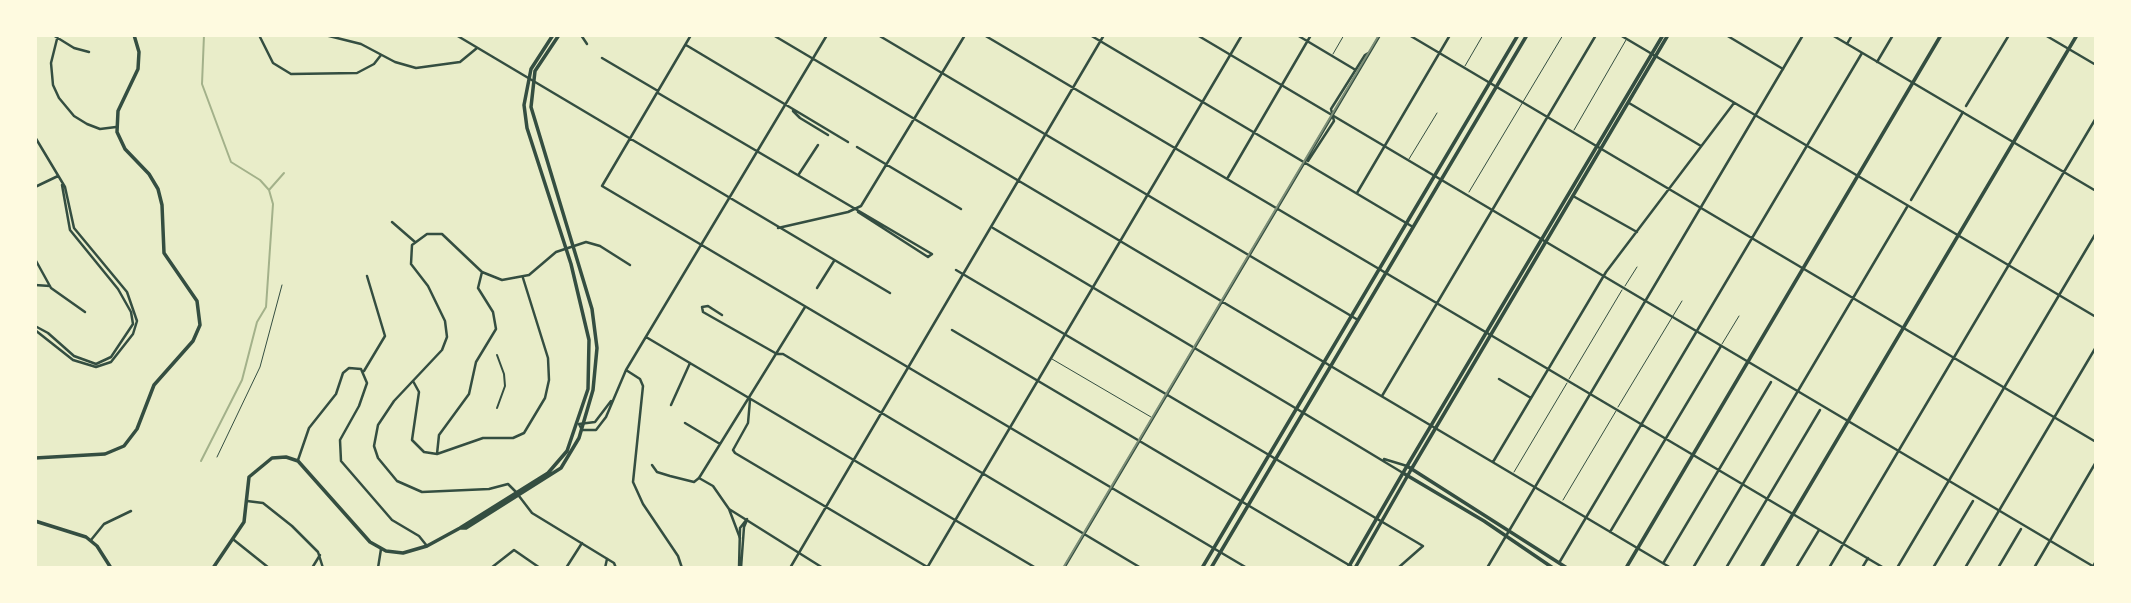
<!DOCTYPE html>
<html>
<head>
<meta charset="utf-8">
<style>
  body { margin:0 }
  #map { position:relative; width:2131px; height:603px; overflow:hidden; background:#e9edc9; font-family:"PT Sans",sans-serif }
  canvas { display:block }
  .frame { position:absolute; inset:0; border:37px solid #fefae0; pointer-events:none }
</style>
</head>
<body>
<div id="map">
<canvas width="2131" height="603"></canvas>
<div class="frame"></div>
</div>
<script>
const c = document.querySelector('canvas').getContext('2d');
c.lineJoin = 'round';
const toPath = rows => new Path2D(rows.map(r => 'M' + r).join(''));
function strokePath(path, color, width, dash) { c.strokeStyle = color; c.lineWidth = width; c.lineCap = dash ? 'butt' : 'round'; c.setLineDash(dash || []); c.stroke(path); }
const stream = toPath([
  [269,190,284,173],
  [201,461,242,380,257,322,266,307,273,204,269,190,260,180,231,162,202,84,204,35]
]);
const service = toPath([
  [1333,54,1344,35],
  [1465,66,1483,35],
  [1574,130,1626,40],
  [1409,159,1437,113],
  [1469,192,1563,35],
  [1625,286,1637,267],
  [1722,344,1739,316],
  [1052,359,1151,417],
  [1569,379,1622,290],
  [1618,407,1682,301],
  [217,457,260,367,282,285],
  [1514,472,1567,383],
  [1563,500,1616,411]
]);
const pedestrian = toPath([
  [497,355,504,374,505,386,497,408]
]);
const minor = toPath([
  [53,35,74,48,89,52],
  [58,35,51,63,53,85,59,98,74,116,87,124,100,129,116,127],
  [259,35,273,63,291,74,357,73,374,64,381,55],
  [325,35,361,44,395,62,416,68,460,62,477,48],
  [456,35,890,293],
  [581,35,587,44],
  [691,35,602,186,1247,568],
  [773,35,1671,568],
  [984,35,1884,568],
  [1090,35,1413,227],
  [1297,35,1354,69],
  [1409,35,2096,442],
  [1620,35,2096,317],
  [1726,35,1783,69],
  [1832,35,2096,191],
  [2045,35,2096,65],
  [1847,44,1852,35],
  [686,45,848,142],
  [602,58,658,91],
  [1877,62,1893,35],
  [658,93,932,254],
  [1629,103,1701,146],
  [1966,106,2009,35],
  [793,111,800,118,828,135],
  [35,137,65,187,74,228,127,292,137,321,133,334,111,362,96,367,73,360,35,330],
  [857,147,961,209],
  [1308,161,1334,121,1331,109,1365,55,1370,52],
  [799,174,818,145],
  [1227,179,1311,35],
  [35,187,58,176],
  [1357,193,1450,35],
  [1573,196,1637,232],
  [1911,200,1963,112],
  [858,212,928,257,932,254],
  [392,222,415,242],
  [778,228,848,212,861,206,942,73],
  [993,228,1297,409],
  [35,259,51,288,85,312],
  [956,270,1423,546,1398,568],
  [35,285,50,286],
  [817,288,834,261],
  [722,315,708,306,702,307,703,312,777,354,783,354,1141,568],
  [35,326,48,333,74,356,96,364,111,357,133,324,131,312,118,289,70,230,62,185],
  [952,330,1354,568],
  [646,337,1036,568],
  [626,370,640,379,643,386,633,482,643,504,678,556,682,568],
  [364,371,385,336,367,276],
  [1499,379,1531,398],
  [413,381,419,392,412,440,424,452,437,454,483,438,513,438,524,433,545,398,549,380,548,358,523,278],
  [1382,396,1596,35],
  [750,400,748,423,733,450,735,453,929,568],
  [611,401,595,422,579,424,582,430,596,430,606,417,626,370,827,35],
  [671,405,690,363],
  [685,423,720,444],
  [437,454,439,435,469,394,476,362,496,329,493,312,478,288,482,272],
  [298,460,309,428,336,394,343,373,349,368,361,369,367,383,359,406,340,440,341,461,392,520,419,536,427,546],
  [1493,462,1606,272,1734,103],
  [652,465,657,472,670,476,694,482,699,478,805,307],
  [518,494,508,484,489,489,422,492,397,481,378,458,374,446,378,425,394,401,442,350,447,337,445,321,428,286,411,264,412,245,427,234,442,234,482,272,502,280,529,275,556,252,586,242,600,246,630,265],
  [247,501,263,503,292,526,318,552,323,568],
  [1610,532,1721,346],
  [91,540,104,524,131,511],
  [234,540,269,568],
  [1664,562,1771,382],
  [1559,563,1862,53],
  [63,568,66,568],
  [312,568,320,555],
  [378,568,381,549],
  [491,568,514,550,540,568],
  [566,568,582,543],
  [605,568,607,559],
  [739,568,740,528,747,519],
  [741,568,744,527,747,520],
  [790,568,1104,35],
  [927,568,1242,35],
  [1064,568,1380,35],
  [1693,568,1907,207],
  [1726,568,1820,410],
  [1796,568,1819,530],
  [1829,568,2096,118],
  [1862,568,1868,558],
  [1933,568,1973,501],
  [1965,568,2096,347],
  [1998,568,2021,529],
  [2092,568,2096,561]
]);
const tertiary = toPath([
  [878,35,1358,320],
  [1197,35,2096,568],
  [942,73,965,35],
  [1297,409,1403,473],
  [1384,459,1407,466],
  [699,478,713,486,729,509,823,568],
  [519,496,532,513,614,563,616,568],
  [729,509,740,538],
  [1487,568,1803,35],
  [1897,568,2096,233],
  [2034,568,2096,462]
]);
const secondary = toPath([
  [35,458,105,454,124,446,137,429,154,385,193,341,200,325,197,301,164,253,162,205,158,189,149,174,125,149,117,132,118,111,138,69,139,52,134,35],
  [1407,466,1663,35],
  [1412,468,1668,35],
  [35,521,86,537,97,546,111,568],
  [460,528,466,528,561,468,579,438,593,390,597,348,592,309,531,107,535,71,559,35],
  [213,568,244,522,249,477,272,458,286,457,298,461,370,542,386,551,403,553,427,546,460,528,548,473,567,451,588,389,589,340,571,264,527,128,524,105,531,69,553,35],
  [1202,568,1518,35],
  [1211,568,1527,35],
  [1626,568,1941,35],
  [1761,568,2077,35]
]);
const primary = toPath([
  [1403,473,1484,521,1553,568],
  [1348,568,1407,466,1567,568],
  [1355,568,1412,468]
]);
const tram = toPath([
  [1063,568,1379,35]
]);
strokePath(stream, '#a3b18a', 2);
strokePath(service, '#344e41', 1);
strokePath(pedestrian, '#344e41', 2);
strokePath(minor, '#344e41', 2.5);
strokePath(tertiary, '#344e41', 2.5);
strokePath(secondary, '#344e41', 3.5);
strokePath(primary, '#344e41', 3.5);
strokePath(tram, '#7c8e77', 2);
</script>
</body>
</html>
